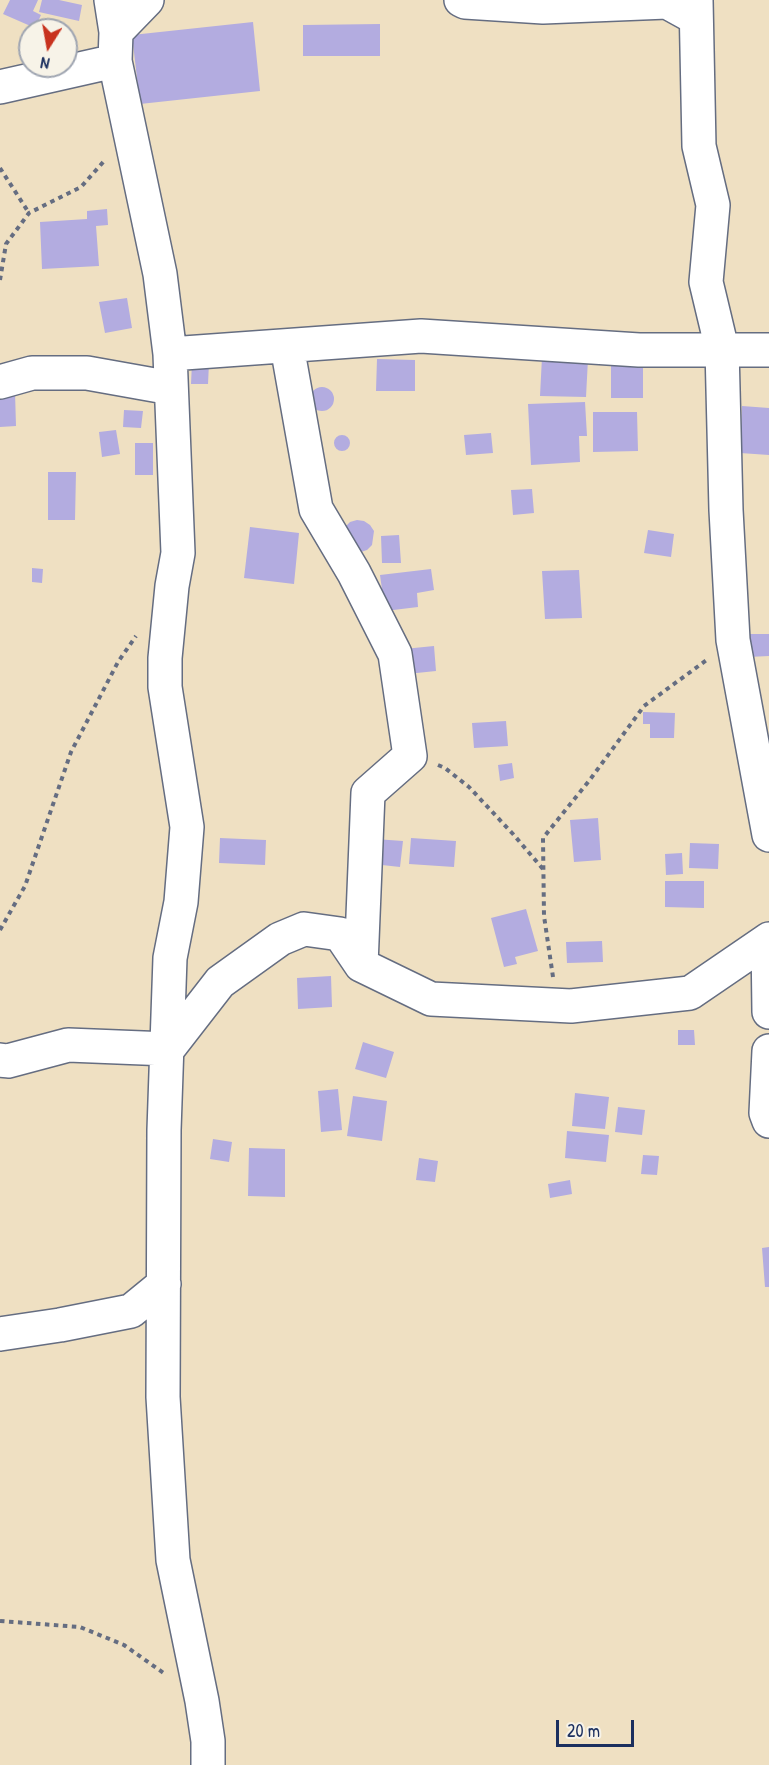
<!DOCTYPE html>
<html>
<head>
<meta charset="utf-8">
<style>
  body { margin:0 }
  #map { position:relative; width:769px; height:1765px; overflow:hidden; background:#efe0c2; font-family:"Patrick Hand",sans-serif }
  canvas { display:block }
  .north { position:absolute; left:18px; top:18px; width:60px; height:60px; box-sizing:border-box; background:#f7f3e8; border:2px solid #9fa5b1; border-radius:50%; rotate:191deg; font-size:16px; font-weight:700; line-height:24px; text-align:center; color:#1b2f5e }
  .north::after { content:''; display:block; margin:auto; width:21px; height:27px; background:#c8321e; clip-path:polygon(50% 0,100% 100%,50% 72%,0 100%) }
  .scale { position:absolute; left:556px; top:1720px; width:78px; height:27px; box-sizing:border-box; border:3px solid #1b2f5e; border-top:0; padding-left:8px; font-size:18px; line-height:21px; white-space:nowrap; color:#1b2f5e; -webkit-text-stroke:4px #f7f3e8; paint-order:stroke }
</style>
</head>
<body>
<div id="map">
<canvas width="769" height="1765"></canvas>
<div class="north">N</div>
<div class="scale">20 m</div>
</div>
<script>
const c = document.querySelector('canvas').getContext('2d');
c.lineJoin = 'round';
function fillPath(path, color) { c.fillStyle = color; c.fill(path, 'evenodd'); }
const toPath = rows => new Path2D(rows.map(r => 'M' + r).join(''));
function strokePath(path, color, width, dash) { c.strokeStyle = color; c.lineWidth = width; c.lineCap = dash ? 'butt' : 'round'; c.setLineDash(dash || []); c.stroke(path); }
const building = toPath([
  [10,0,38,0,33,11,41,15,35,28,3,14],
  [42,0,59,0,82,5,79,21,39,12],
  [253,22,260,91,140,104,132,35],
  [380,24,380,56,303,56,303,25],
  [107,209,108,225,96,226,99,266,42,269,40,222,87,219,87,211],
  [127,298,132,328,105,333,99,302],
  [542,357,588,359,586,397,540,396],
  [377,359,415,360,415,391,376,391],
  [611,360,643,360,643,398,611,398],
  [192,362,209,363,208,384,191,384],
  '310 399a12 12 0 1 1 24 0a12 12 0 1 1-24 0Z',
  [15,392,16,426,0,427,0,393],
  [585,402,587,436,579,436,580,462,531,465,528,404],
  [742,406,769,408,769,455,740,453],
  [124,410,143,411,141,428,123,427],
  [593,412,637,412,638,451,593,452],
  [116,430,120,454,102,457,99,432],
  [491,433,493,453,466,455,464,435],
  '334 443a8 8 0 1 1 16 0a8 8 0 1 1-16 0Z',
  [135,443,153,443,153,475,135,475],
  [48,472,76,472,75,520,48,520],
  [532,489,534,513,513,515,511,490],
  [357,520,364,521,370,525,374,531,372,545,367,550,361,552,345,527,350,522],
  [250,527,299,533,294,584,244,578],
  [648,530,674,534,671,557,644,553],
  [399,535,401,563,382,563,381,536],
  [32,568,43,569,42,583,32,582],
  [431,569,434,590,417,593,418,607,385,611,380,575],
  [579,570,582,618,545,619,542,571],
  [748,634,769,634,769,656,748,657],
  [434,646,436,671,407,674,404,649],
  [643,712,675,713,674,738,650,738,650,724,643,724],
  [506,721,508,746,474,748,472,723],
  [512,763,514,778,500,781,498,765],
  [598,818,601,860,574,862,570,820],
  [220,838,266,840,265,865,219,863],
  [411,838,456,841,454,867,409,864],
  [375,839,403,841,400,867,373,864],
  [690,843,719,844,718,869,689,868],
  [682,853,683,874,666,875,665,854],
  [665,881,704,881,704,908,665,907],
  [526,909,538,951,515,957,517,964,504,967,491,918],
  [602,941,603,962,567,963,566,942],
  [331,976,332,1007,298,1009,297,978],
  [678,1030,694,1030,695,1045,678,1045],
  [363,1042,394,1052,386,1078,355,1069],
  [338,1089,342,1130,321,1132,318,1091],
  [575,1093,609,1097,605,1129,572,1126],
  [353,1096,387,1101,382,1141,347,1136],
  [618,1107,645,1110,642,1135,615,1132],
  [567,1131,609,1135,606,1162,565,1158],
  [213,1139,232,1142,229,1162,210,1159],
  [249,1148,285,1149,285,1197,248,1196],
  [643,1155,659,1156,657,1175,641,1174],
  [419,1158,438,1161,435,1182,416,1180],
  [570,1180,572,1194,550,1198,548,1184],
  [769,1247,769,1287,765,1287,762,1248]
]);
const path = toPath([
  [0,168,29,213],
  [0,280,6,244,29,213,81,187,105,160],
  [438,765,445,768,469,787,513,834,543,869],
  [0,930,25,886,71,752,118,662,136,636],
  [553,977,544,916,543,838,589,781,644,706,708,659],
  [0,1621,80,1627,124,1645,165,1674]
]);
const minor = toPath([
  [111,0,116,32,115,61,160,274,170,354,178,553,172,586,165,658,165,687,187,827,181,902,170,958,164,1130,163,1397,173,1560,202,1701,208,1741,208,1765],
  [461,0,465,2,543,7,667,2,696,18],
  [696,0,699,146,713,205,706,282,722,349,726,510,733,640,769,835],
  [116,32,147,0],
  [0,87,115,61],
  [287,346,316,509,354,573,395,654,410,756,368,793,361,965],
  [170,354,421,336,639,350,769,350],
  [0,382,32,373,87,373,171,388],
  [768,941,769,1012],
  [168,1049,220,982,280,939,304,929,340,934,361,965,431,999,571,1006,690,993,769,939],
  [769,1051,766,1113,769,1121],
  [0,1060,8,1061,68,1045,168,1049],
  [0,1334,60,1325,131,1311,164,1284]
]);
fillPath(building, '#b3ace0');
strokePath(minor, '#656d81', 36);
strokePath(path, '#656d81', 4, [4.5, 4.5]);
strokePath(minor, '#fff', 33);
</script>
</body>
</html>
